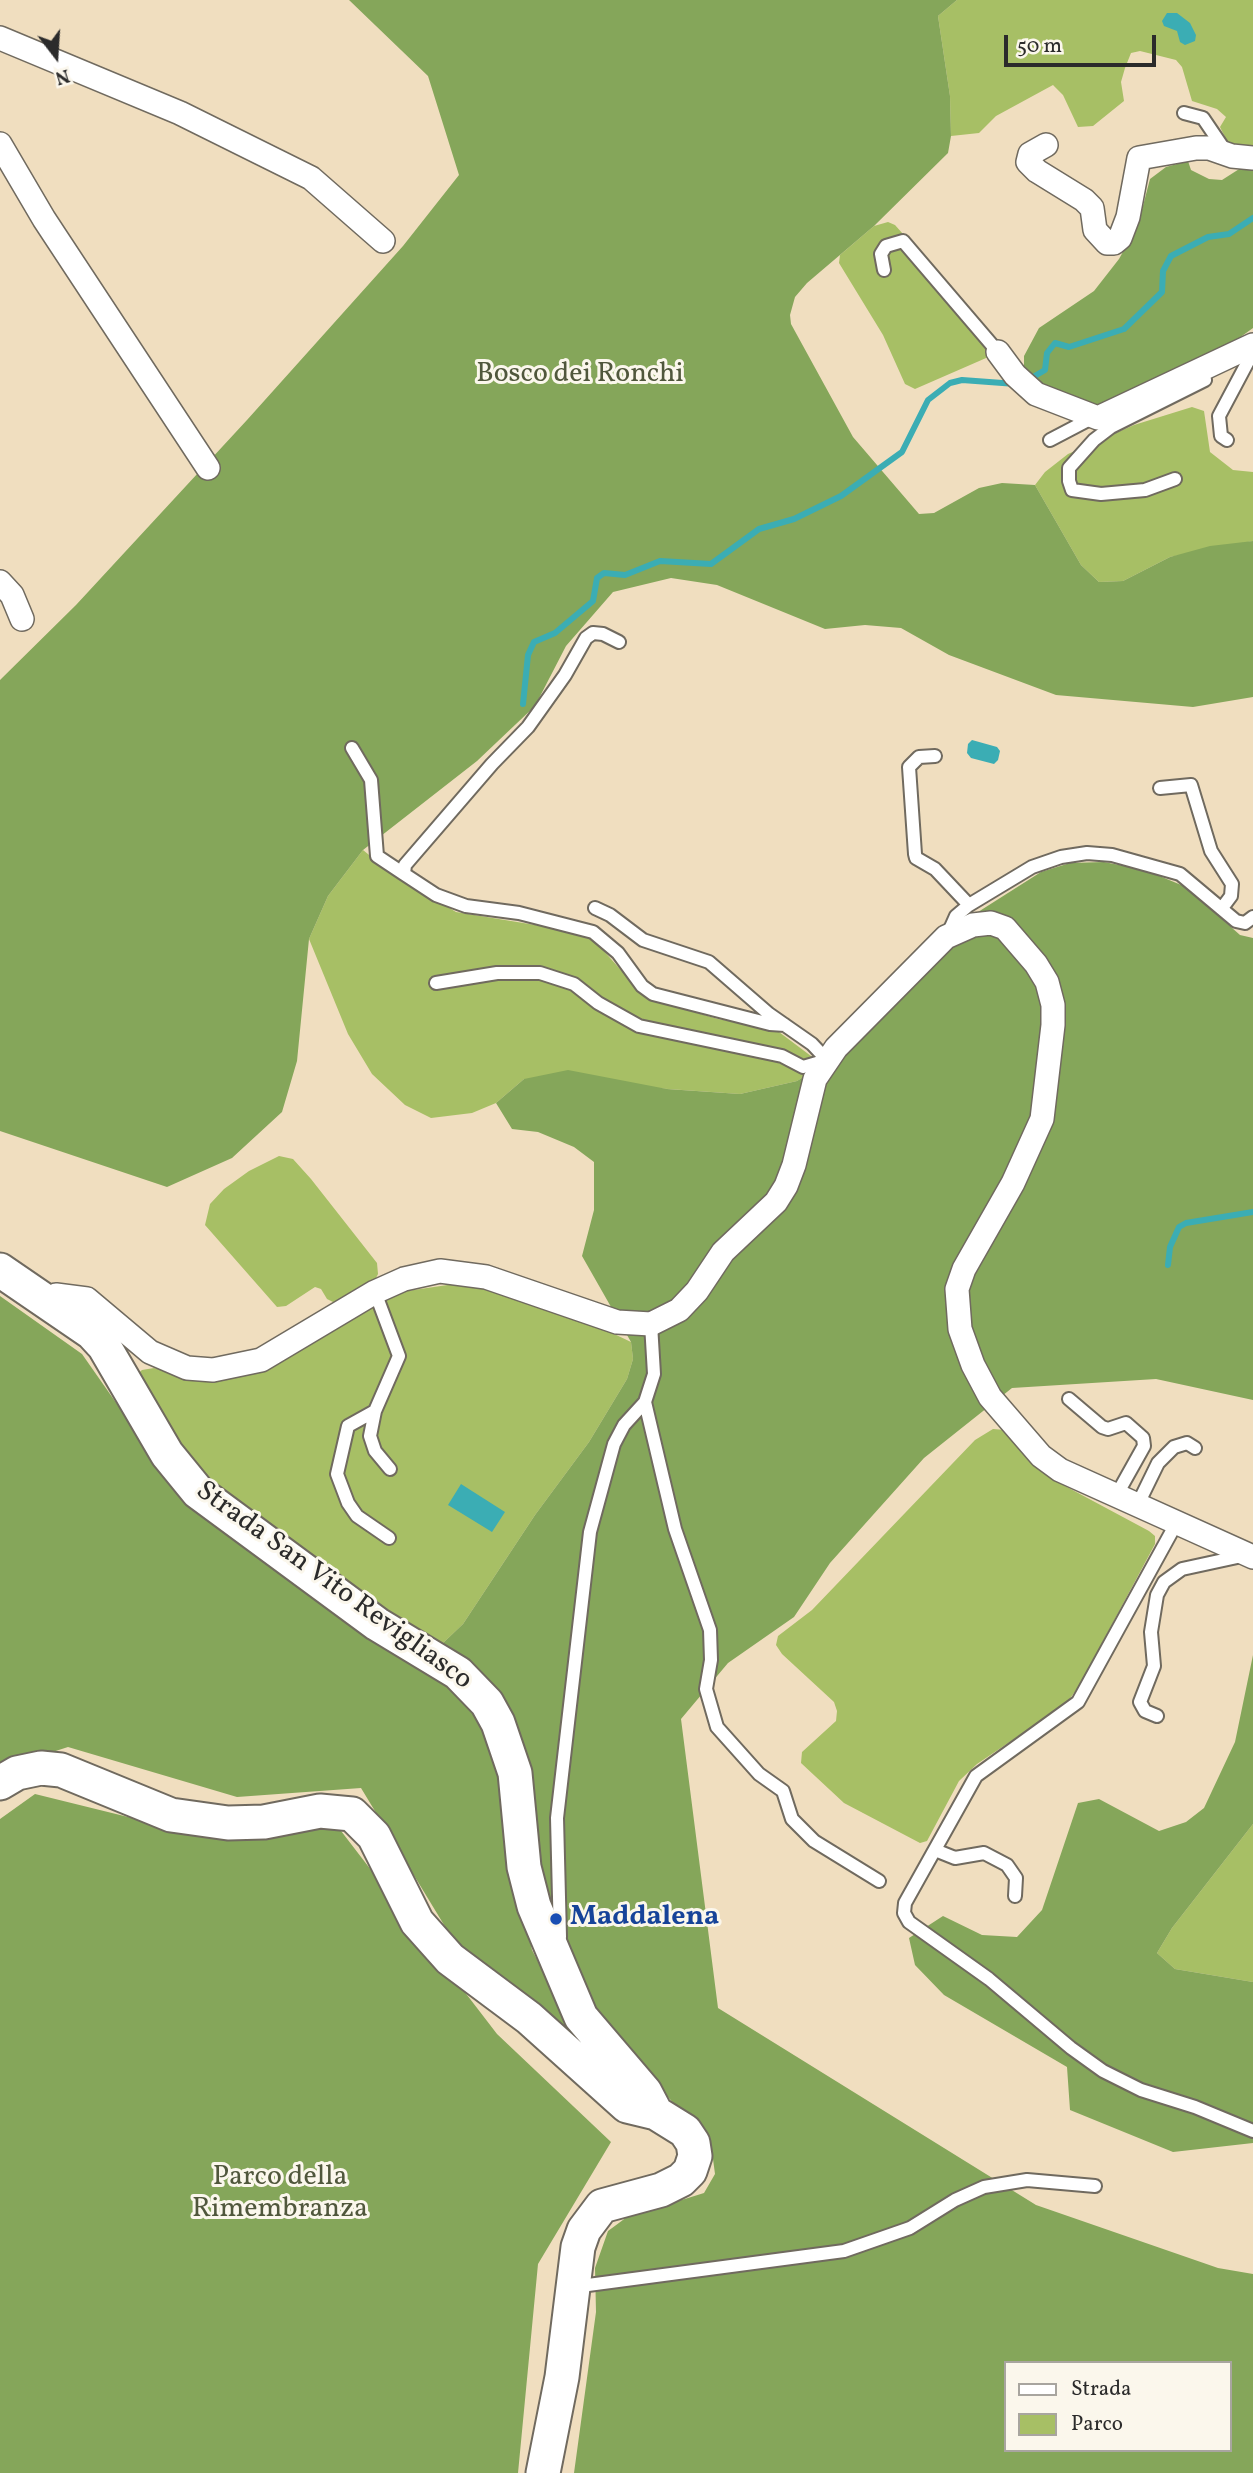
<!DOCTYPE html>
<html>
<head>
<meta charset="utf-8">
<style>
  body { margin:0 }
  #map { position:relative; width:1253px; height:2473px; overflow:hidden; background:#f0debf; font-family:Vollkorn,serif }
  canvas { display:block }
  .legend { position:absolute; left:1004px; top:2361px; width:228px; height:91px; box-sizing:border-box; background:#fbf7ec; border:2px solid #a8a59f; margin:0; padding:9px 12px; list-style:none; font-size:21px; color:#2b2b2b }
  .legend li { display:flex; align-items:center; gap:14px; height:35px }
  .legend b { width:35px; border:2px solid #a8a59f }
  .north { position:absolute; left:21px; top:21px; width:70px; height:70px; -webkit-text-stroke:5px #fbf7ec; paint-order:stroke; rotate:163deg; font-size:19px; font-weight:700; line-height:28px; text-align:center; color:#2b2b2b }
  .north::after { content:''; display:block; margin:auto; width:24px; height:32px; background:#2b2b2b; clip-path:polygon(50% 0,100% 100%,50% 72%,0 100%) }
  .scale { position:absolute; left:1004px; top:35px; width:152px; height:32px; box-sizing:border-box; border:4px solid #2b2b2b; border-top:0; padding-left:9px; font-size:21px; line-height:24px; white-space:nowrap; color:#2b2b2b; -webkit-text-stroke:5px #fbf7ec; paint-order:stroke }
</style>
</head>
<body>
<div id="map">
<canvas width="1253" height="2473"></canvas>
<ul class="legend">
<li><b style="height:9px;background:#fff"></b>Strada</li>
<li><b style="height:19px;background:#a7bf65"></b>Parco</li>
</ul>
<div class="north">N</div>
<div class="scale">50 m</div>
</div>
<script>
const c = document.querySelector('canvas').getContext('2d');
c.lineJoin = 'round';
function fillPath(path, color) { c.fillStyle = color; c.fill(path, 'evenodd'); }
const toPath = rows => new Path2D(rows.map(r => 'M' + r).join(''));
function strokePath(path, color, width, dash) { c.strokeStyle = color; c.lineWidth = width; c.lineCap = dash ? 'butt' : 'round'; c.setLineDash(dash || []); c.stroke(path); }
function drawText(font, color, halo, rows, align = 'center') {
  c.font = font + ' Vollkorn,serif'; c.lineWidth = 6; c.setLineDash([]); c.textBaseline = 'middle'; c.strokeStyle = halo; c.fillStyle = color; for (const [text, x, y, turn = 0] of rows) {
    c.save(); c.translate(x, y); c.rotate((+turn || 0) * Math.PI / 180); c.textAlign = isNaN(turn) ? turn : align; if (halo) c.strokeText(text, 0, 0); c.fillText(text, 0, 0); c.restore();
  }
}
const green = toPath([
  [957,0,1253,0,1253,149,1241,148,1227,141,1220,127,1226,117,1217,109,1192,101,1182,67,1176,60,1140,51,1131,53,1125,68,1121,82,1124,101,1093,126,1078,127,1063,95,1053,85,996,116,979,133,951,136,950,96,938,16],
  [888,222,895,225,1000,343,993,355,915,389,905,384,883,335,839,263,840,255,874,226],
  [1192,407,1204,411,1210,452,1233,470,1253,472,1253,541,1170,557,1123,581,1099,582,1081,565,1035,485,1045,472,1068,454,1134,425],
  [363,850,390,872,456,912,566,930,594,940,646,998,718,1019,775,1029,811,1056,816,1064,809,1074,797,1081,740,1094,524,1079,496,1103,472,1113,431,1118,405,1105,372,1074,348,1034,309,939,328,896],
  [279,1156,293,1159,311,1179,377,1263,378,1274,374,1282,335,1303,327,1299,321,1289,315,1287,286,1306,277,1307,205,1225,210,1204,224,1189,249,1171],
  [461,1283,512,1297,610,1332,631,1342,633,1359,627,1379,589,1442,535,1515,463,1624,443,1643,425,1640,199,1478,134,1377,142,1370,154,1368,186,1377,230,1379,271,1366,400,1292],
  [993,1429,1005,1430,1044,1471,1065,1486,1149,1531,1155,1536,1155,1544,1079,1686,1066,1704,977,1764,959,1781,927,1841,920,1843,844,1803,801,1763,802,1752,836,1721,837,1711,834,1702,782,1654,776,1645,778,1636,812,1610,975,1440],
  [1253,1824,1253,1982,1175,1969,1157,1953,1172,1928]
]);
const forest = toPath([
  [349,0,957,0,938,16,950,96,951,136,948,153,874,226,807,283,795,297,790,315,791,324,853,437,919,514,934,513,979,488,1002,483,1035,485,1081,565,1099,582,1123,581,1170,557,1210,546,1253,541,1253,697,1193,707,1056,695,949,655,901,628,865,625,825,629,717,585,671,578,613,592,566,646,535,706,477,761,363,850,328,896,309,939,297,1061,282,1112,232,1158,167,1187,0,1131,0,680,76,605,247,420,403,246,459,175,428,76],
  [1188,161,1191,170,1209,179,1222,180,1247,164,1253,164,1253,328,1224,349,1093,407,1074,403,1024,374,1024,356,1039,328,1094,291,1119,259,1138,225,1150,179,1166,167],
  [1104,862,1145,870,1186,887,1240,935,1253,938,1253,1400,1156,1379,1012,1388,924,1458,830,1563,794,1617,728,1663,681,1719,718,2008,1036,2205,1218,2268,1253,2274,1253,2473,574,2473,596,2312,595,2268,608,2231,627,2217,704,2193,715,2174,711,2144,600,2023,541,1900,531,1780,503,1698,443,1643,463,1624,535,1515,589,1442,627,1379,633,1359,631,1342,582,1256,594,1210,594,1162,574,1147,538,1132,512,1129,496,1103,524,1079,568,1070,667,1089,740,1094,797,1081,826,1063,967,919,1041,872,1070,863],
  [1006,2363,1230,2363,1230,2450,1006,2450],
  [0,1296,82,1354,189,1507,321,1604,435,1670,457,1694,489,1735,532,1950,566,2016,621,2083,455,1943,361,1788,237,1797,68,1747,0,1769],
  [1253,1655,1253,1824,1172,1928,1157,1953,1175,1969,1253,1982,1253,2143,1173,2152,1070,2110,1067,2067,944,1995,915,1965,909,1938,943,1916,982,1935,1017,1937,1042,1910,1078,1803,1099,1799,1159,1831,1186,1822,1204,1808,1235,1742],
  [35,1794,201,1835,338,1827,497,2034,611,2142,538,2264,518,2473,0,2473,0,1819]
]);
const water = toPath([
  [1167,13,1177,13,1190,23,1196,35,1195,41,1185,45,1180,42,1177,31,1164,26,1162,21],
  [972,740,997,747,1000,751,998,760,994,764,971,758,967,753,968,744],
  [461,1484,505,1512,492,1532,448,1505]
]);
const stream = toPath([
  [1028,380,1045,370,1047,353,1055,343,1069,347,1124,329,1162,292,1163,271,1171,256,1208,237,1229,234,1253,218],
  [523,704,528,655,534,642,555,633,593,601,597,578,604,573,625,575,660,561,711,564,759,529,794,519,841,496,902,452,928,400,950,383,962,380,1016,384],
  [1168,1265,1170,1247,1179,1227,1186,1223,1253,1212]
]);
const lane = toPath([
  [1184,113,1203,118,1224,149],
  [884,270,881,254,886,246,903,241,998,352],
  [1050,440,1092,418],
  [1227,440,1221,436,1219,416,1253,352],
  [1175,479,1145,490,1101,494,1072,490,1069,481,1069,468,1094,440,1111,427,1205,380],
  [619,642,603,634,593,633,586,638,565,675,528,727,492,764,405,865,404,874,436,895,466,906,519,913,593,932,618,953,642,986,653,994,770,1024,785,1025],
  [352,748,371,780,377,856,404,874],
  [935,756,919,757,909,767,915,854,916,858,935,869,969,905],
  [1160,788,1191,785,1211,851,1232,884,1231,896,1222,908],
  [948,934,956,916,969,905,1032,867,1061,857,1087,853,1112,855,1180,874,1236,921,1245,923,1253,917],
  [436,983,497,973,540,973,574,984,598,1003,639,1026,782,1056,803,1067,827,1060,812,1044,769,1014,709,962,643,940,610,915,595,908],
  [375,1292,399,1356,375,1411,370,1436,375,1451,390,1469],
  [651,1324,654,1374,645,1402,675,1529,710,1630,711,1660,706,1689,717,1727,759,1774,783,1791,792,1819,814,1841,879,1881],
  [1069,1399,1102,1427,1108,1429,1126,1423,1143,1438,1144,1446,1116,1496],
  [375,1411,348,1426,337,1474,348,1503,357,1516,389,1538],
  [1137,1506,1158,1463,1174,1447,1187,1443,1195,1448],
  [1177,1522,1078,1702,976,1776,905,1903,904,1913,909,1922,989,1979,1071,2048,1103,2071,1141,2090,1195,2107,1253,2131],
  [1157,1716,1145,1711,1140,1702,1154,1666,1151,1632,1157,1595,1164,1582,1182,1569,1242,1556],
  [935,1850,955,1858,984,1853,1007,1865,1016,1878,1015,1896],
  [560,1937,557,1818,590,1532,614,1444,624,1425,645,1402],
  [573,2287,844,2251,910,2228,955,2200,984,2187,1027,2180,1095,2186]
]);
const street = toPath([
  [0,38,180,113,311,178,383,241],
  [0,144,44,219,208,468],
  [1046,145,1030,154,1028,162,1037,171,1084,200,1092,208,1095,230,1107,243,1114,243,1120,238,1128,217,1139,158,1196,148,1209,148,1232,156,1253,158],
  [998,352,1015,375,1036,394,1098,418,1253,345],
  [0,582,12,595,22,619],
  [46,1302,56,1295,87,1299,150,1352,187,1368,213,1370,261,1360,375,1292,404,1279,440,1271,486,1277,617,1322,651,1324,679,1310,697,1291,723,1252,776,1202,786,1186,794,1165,815,1079,836,1048,946,937,973,925,991,923,1005,928,1036,964,1047,982,1053,1005,1053,1025,1042,1119,1013,1183,964,1269,957,1289,960,1329,973,1365,990,1397,1041,1456,1060,1470,1253,1557]
]);
const secondary = toPath([
  [0,1270,92,1333,104,1346,167,1454,198,1492,377,1624,458,1673,487,1703,498,1723,515,1773,524,1867,534,1906,581,2017,645,2092,656,2113],
  [0,1783,17,1773,41,1768,61,1770,171,1815,228,1823,264,1822,320,1811,352,1814,374,1836,417,1922,450,1959,529,2018,627,2106,656,2113,685,2131,693,2143,695,2156,690,2171,681,2180,661,2190,602,2206,584,2230,578,2247,562,2377,543,2473]
]);
const markers = [
  [556,1919,7,"#1a4fb4"]
];
const parkNames = [
  ["Bosco dei Ronchi",580,376],
  ["Parco della",280,2179],
  ["Rimembranza",280,2211]
];
const streetNames = [
  ["Strada San Vito Revigliasco",333,1587,36]
];
const transitNames = [
  ["Maddalena",570,1919]
];
fillPath(green, '#a7bf65');
fillPath(forest, '#85a65a');
fillPath(water, '#3badb4');
strokePath(stream, '#3badb4', 6);
strokePath(lane, '#706a5f', 16);
strokePath(street, '#706a5f', 26);
strokePath(secondary, '#706a5f', 37);
strokePath(lane, '#fff', 12);
strokePath(street, '#fff', 23);
strokePath(secondary, '#fff', 33);
for (const [x, y, r, color] of markers) { const dot = new Path2D(); dot.arc(x, y, r, 0, 2 * Math.PI); c.fillStyle = color; c.fill(dot); strokePath(dot, '#fbf7ec', 2.5); }
drawText('28px', '#50573c', '#fbf7ec', parkNames);
drawText('28px', '#2b2b2b', '#fbf7ec', streetNames);
drawText('bold 28px', '#164399', '#fbf7ec', transitNames, 'left');
</script>
</body>
</html>
